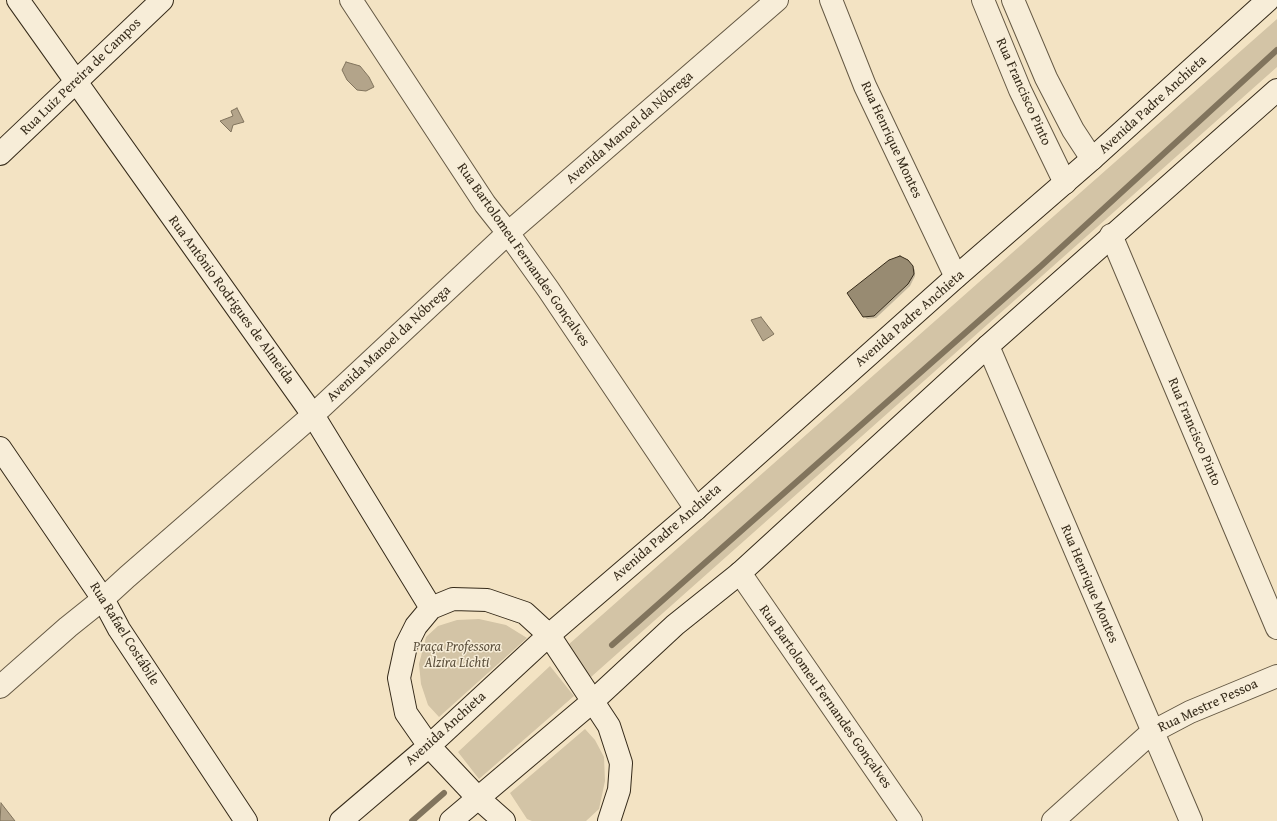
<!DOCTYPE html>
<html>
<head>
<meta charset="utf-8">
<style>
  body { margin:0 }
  canvas { display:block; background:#f3e3c3 }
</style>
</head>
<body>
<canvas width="1277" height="821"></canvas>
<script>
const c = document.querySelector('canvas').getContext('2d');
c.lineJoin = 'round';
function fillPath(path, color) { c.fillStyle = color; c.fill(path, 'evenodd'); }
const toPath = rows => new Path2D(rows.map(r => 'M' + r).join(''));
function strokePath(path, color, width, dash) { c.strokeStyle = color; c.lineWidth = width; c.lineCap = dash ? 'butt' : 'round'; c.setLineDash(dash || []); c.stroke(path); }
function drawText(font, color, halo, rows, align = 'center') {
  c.font = font + ' "Gentium Book Plus",serif'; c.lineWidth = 3; c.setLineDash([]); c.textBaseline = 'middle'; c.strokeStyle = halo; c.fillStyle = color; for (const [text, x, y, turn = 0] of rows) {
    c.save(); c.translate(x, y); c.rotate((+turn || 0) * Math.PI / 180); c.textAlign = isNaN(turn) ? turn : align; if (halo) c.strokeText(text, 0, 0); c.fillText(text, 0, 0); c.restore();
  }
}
const green = toPath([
  [1277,19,1277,67,591,677,568,645],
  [479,619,506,625,527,638,439,717,428,705,421,684,419,664,426,637,438,626,457,620],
  [550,666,574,696,479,779,458,752],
  [585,729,595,740,604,757,605,781,599,809,586,821,532,821,527,819,510,793]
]);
const water = toPath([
  [346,62,360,66,369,77,374,87,366,91,357,90,347,80,342,70,346,62],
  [237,108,244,122,233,125,231,132,220,121,233,116,231,111,237,108],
  [761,317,774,334,763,341,751,320,761,317],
  [1,803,15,821,0,821,1,803]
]);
const shadow = toPath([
  [910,264,915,270,915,276,910,286,876,318,867,319,864,316]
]);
const stream = toPath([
  [612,645,1041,266,1277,50],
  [412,821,444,793]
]);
const building = toPath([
  [900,256,908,260,913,266,914,274,908,284,874,316,863,317,847,293,889,260,900,256]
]);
const street = toPath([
  [351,0,485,204,508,233,548,289,696,509],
  [831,0,865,86,956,277],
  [983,0,1020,90,1065,183],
  [1013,0,1046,78,1073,130,1092,159],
  [1111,235,1277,628],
  [988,346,1191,821],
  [740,573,911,821],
  [0,687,68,627,103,599,127,577,313,415,508,233,777,0],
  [1053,821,1152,732,1190,712,1277,676]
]);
const secondary = toPath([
  [18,0,313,415,431,608],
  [0,154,162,0],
  [0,448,103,599,119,629,246,821],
  [341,821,429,746,549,635,696,509,956,277,1092,159,1268,0],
  [451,821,593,701,675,625,740,573,988,346,1277,90],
  [504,821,478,798,429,746,406,713,399,678,406,646,416,626,431,608,453,599,487,600,525,613,549,635,609,726,621,763,619,790,609,821]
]);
const streetNames = [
  ["Rua Luiz Pereira de Campos",81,77,-44],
  ["Rua Francisco Pinto",1023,92,66],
  ["Avenida Padre Anchieta",1153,105,-42],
  ["Avenida Manoel da Nóbrega",630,128,-41],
  ["Rua Henrique Montes",891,140,65],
  ["Rua Bartolomeu Fernandes Gonçalves",523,255,55],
  ["Rua Antônio Rodrigues de Almeida",231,300,54],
  ["Avenida Padre Anchieta",910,319,-41],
  ["Avenida Manoel da Nóbrega",389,344,-43],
  ["Rua Francisco Pinto",1194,432,67],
  ["Avenida Padre Anchieta",667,533,-41],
  ["Rua Henrique Montes",1089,584,67],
  ["Rua Rafael Costábile",124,634,58],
  ["Rua Bartolomeu Fernandes Gonçalves",825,697,55],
  ["Rua Mestre Pessoa",1208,706,-25],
  ["Avenida Anchieta",446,729,-42]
];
const parkNames = [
  ["Praça Professora",457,647],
  ["Alzira Lichti",457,663]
];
fillPath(green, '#d3c4a6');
fillPath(water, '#b3a48a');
strokePath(water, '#81745d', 1);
fillPath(shadow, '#0003');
strokePath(stream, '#81745d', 6);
fillPath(building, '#988b72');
strokePath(building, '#362b1a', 1);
strokePath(street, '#655944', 24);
strokePath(secondary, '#362b1a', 24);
strokePath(street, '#f7edd8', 22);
strokePath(secondary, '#f7edd8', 22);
drawText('14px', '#362b1a', '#f7edd8', streetNames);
drawText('italic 14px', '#5d513d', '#f7edd8', parkNames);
</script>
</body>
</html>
